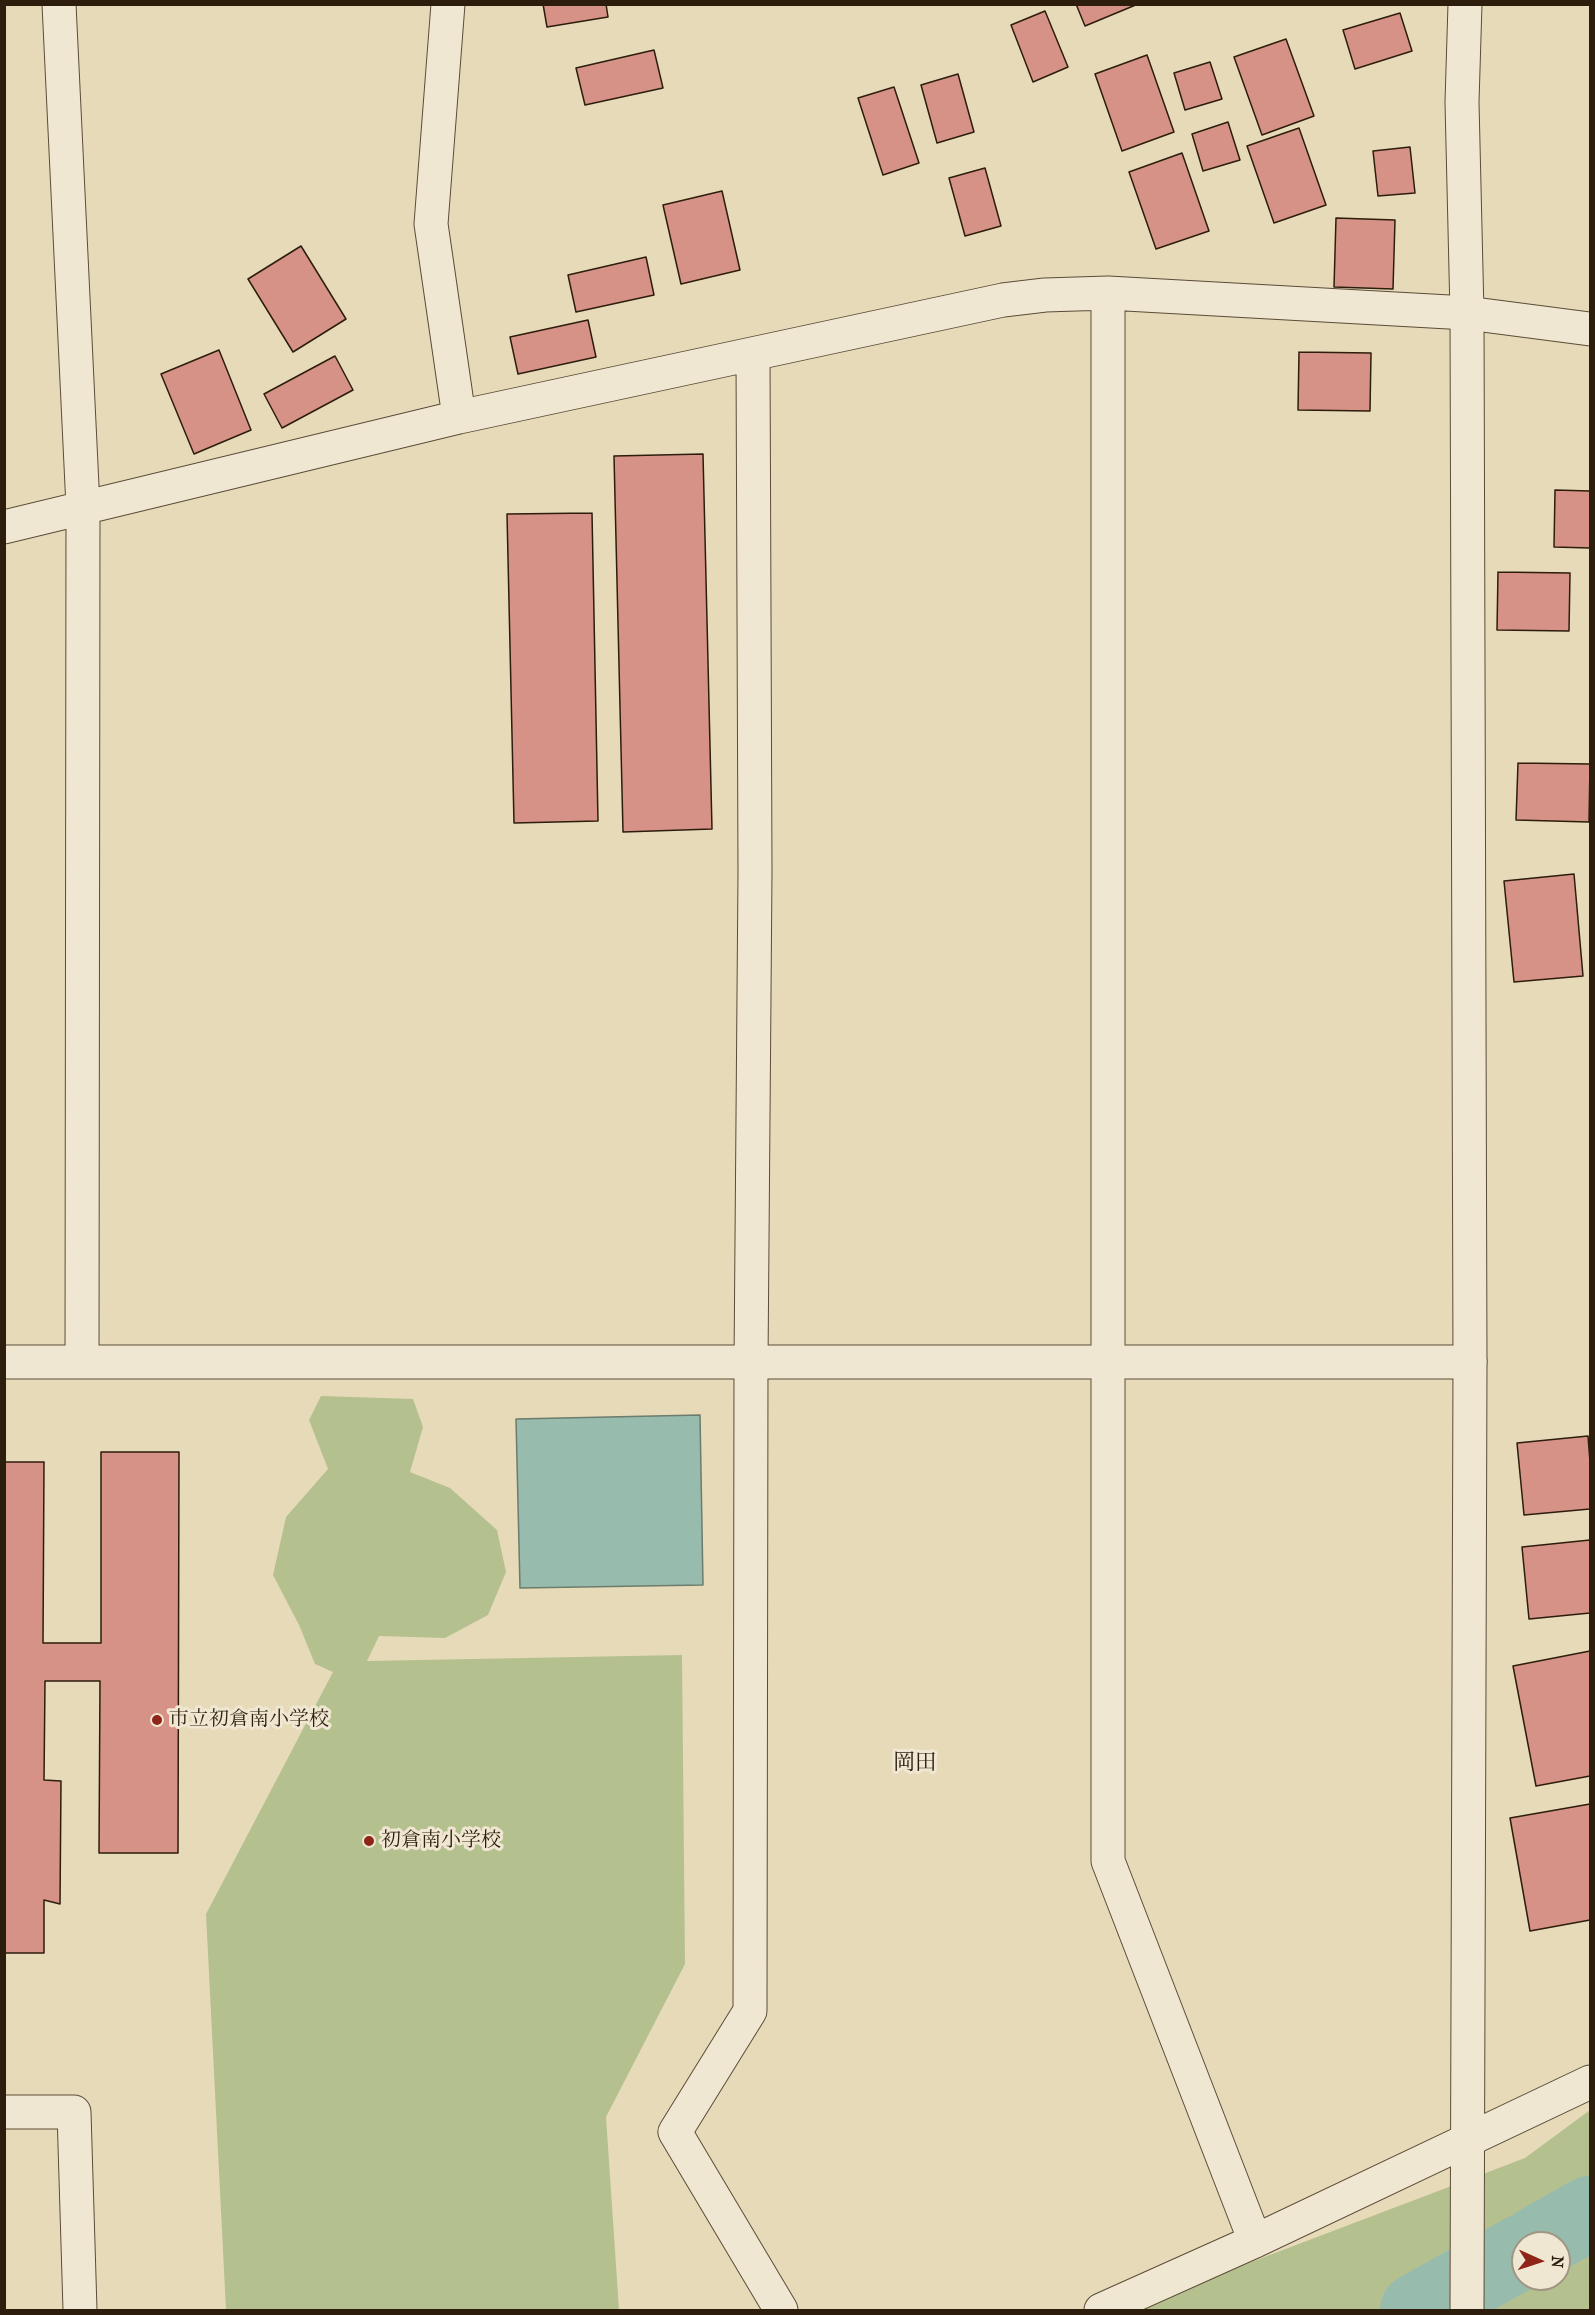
<!DOCTYPE html>
<html>
<head>
<meta charset="utf-8">
<style>
  body { margin:0 }
  #map { position:relative; width:1595px; height:2315px; overflow:hidden; background:#e7dab9; font-family:"IM FELL French Canon",serif }
  canvas { display:block }
  .frame { position:absolute; inset:0; border:6px solid #2c1d0c; pointer-events:none }
  .north { position:absolute; left:1511px; top:2231px; width:60px; height:60px; box-sizing:border-box; background:#efe7d2; border:2px solid #a19683; border-radius:50%; rotate:93deg; font-size:16px; font-weight:700; line-height:24px; text-align:center; color:#2c1d0c }
  .north::after { content:''; display:block; margin:auto; width:21px; height:27px; background:#8f2418; clip-path:polygon(50% 0,100% 100%,50% 72%,0 100%) }
</style>
</head>
<body>
<div id="map">
<canvas width="1595" height="2315"></canvas>
<div class="frame"></div>
<div class="north">N</div>
</div>
<script>
const c = document.querySelector('canvas').getContext('2d');
c.lineJoin = 'round';
function fillPath(path, color) { c.fillStyle = color; c.fill(path, 'evenodd'); }
const toPath = rows => new Path2D(rows.map(r => 'M' + r).join(''));
function strokePath(path, color, width, dash) { c.strokeStyle = color; c.lineWidth = width; c.lineCap = dash ? 'butt' : 'round'; c.setLineDash(dash || []); c.stroke(path); }
function drawText(font, color, halo, rows, align = 'center') {
  c.font = font + ' "IM FELL French Canon","Noto Serif JP",serif'; c.lineWidth = 6; c.setLineDash([]); c.textBaseline = 'middle'; c.strokeStyle = halo; c.fillStyle = color; for (const [text, x, y, turn = 0] of rows) {
    c.save(); c.translate(x, y); c.rotate((+turn || 0) * Math.PI / 180); c.textAlign = isNaN(turn) ? turn : align; if (halo) c.strokeText(text, 0, 0); c.fillText(text, 0, 0); c.restore();
  }
}
const green = toPath([
  [321,1396,413,1399,423,1427,410,1472,450,1488,497,1530,506,1572,488,1615,445,1638,379,1636,367,1661,682,1655,685,1964,606,2117,619,2310,226,2310,206,1914,333,1672,315,1664,299,1625,273,1575,286,1517,328,1469,309,1420],
  [1590,2110,1590,2310,1125,2310,1525,2158],
  [1523,2243,1559,2243,1559,2279,1523,2279]
]);
const water = toPath([
  [700,1415,703,1585,520,1588,516,1419,700,1415]
]);
const river = toPath([
  [1537,2243,1590,2213],
  [1417,2310,1523,2251]
]);
const building = toPath([
  [543,4,606,4,608,17,547,27,543,4],
  [1076,4,1138,4,1085,26,1076,4],
  [1045,11,1068,67,1033,82,1011,25,1045,11],
  [1400,13,1412,51,1355,69,1343,30,1400,13],
  [1286,39,1314,116,1262,135,1234,57,1286,39],
  [654,50,663,88,585,105,576,68,654,50],
  [1147,55,1174,132,1122,151,1095,74,1147,55],
  [1210,62,1222,99,1185,110,1174,73,1210,62],
  [958,74,974,132,937,143,921,85,958,74],
  [894,87,919,163,883,175,858,98,894,87],
  [1228,122,1240,160,1203,171,1192,134,1228,122],
  [1299,128,1326,205,1274,223,1247,146,1299,128],
  [1410,147,1415,193,1378,196,1373,151,1410,147],
  [1182,153,1209,231,1156,249,1129,172,1182,153],
  [985,168,1001,226,965,236,949,178,985,168],
  [722,191,740,270,681,284,663,205,722,191],
  [1336,218,1395,220,1393,289,1334,287,1336,218],
  [301,246,346,319,293,352,248,279,301,246],
  [646,257,654,295,576,312,568,275,646,257],
  [588,320,596,357,518,374,510,337,588,320],
  [219,350,251,430,194,454,161,374,219,350],
  [1299,352,1371,353,1370,411,1298,410,1299,352],
  [335,356,353,390,282,428,264,394,335,356],
  [703,454,712,829,623,832,614,456,703,454],
  [1555,490,1590,491,1590,548,1554,547,1555,490],
  [592,513,598,821,514,823,507,514,592,513],
  [1498,572,1570,573,1569,631,1497,630,1498,572],
  [1518,763,1590,764,1589,822,1516,820,1518,763],
  [1574,874,1583,976,1514,982,1504,881,1574,874],
  [1588,1436,1590,1462,1590,1509,1524,1515,1517,1443,1588,1436],
  [101,1452,179,1452,178,1853,99,1853,100,1681,45,1681,44,1780,61,1781,60,1904,44,1900,44,1953,4,1953,4,1462,44,1462,43,1643,101,1643,101,1452],
  [1590,1540,1590,1613,1529,1619,1522,1547,1590,1540],
  [1590,1651,1590,1776,1536,1786,1513,1666,1590,1651],
  [1590,1804,1590,1920,1530,1931,1510,1818,1590,1804]
]);
const minor = toPath([
  [59,4,83,507,82,1362],
  [448,4,431,224,459,417],
  [1108,293,1108,1861,1255,2241],
  [753,354,755,872,751,1363,750,2011,675,2132,781,2310],
  [4,527,459,417,1003,300,1045,295,1108,293,1467,313,1590,329],
  [4,1362,1470,1362],
  [4,2112,74,2112,80,2310],
  [1101,2310,1255,2241,1590,2082]
]);
const tertiary = toPath([
  [1465,4,1462,102,1467,313,1470,1362,1467,2310]
]);
const markers = [
  [157,1720,6,"#8f2418"],
  [369,1841,6,"#8f2418"]
];
const poiNames = [
  ["市立初倉南小学校",169,1720],
  ["初倉南小学校",381,1841]
];
const quarterNames = [
  ["岡田",915,1764]
];
fillPath(green, '#b5c08f');
fillPath(water, '#97bbad');
strokePath(water, '#6c7c6d', 1.5);
strokePath(river, '#97bbad', 74);
fillPath(building, '#d69286');
strokePath(building, '#2c1d0c', 1.5);
strokePath(minor, '#5b4c37', 35);
strokePath(tertiary, '#5b4c37', 35);
strokePath(minor, '#efe7d2', 33);
strokePath(tertiary, '#efe7d2', 33);
for (const [x, y, r, color] of markers) { const dot = new Path2D(); dot.arc(x, y, r, 0, 2 * Math.PI); c.fillStyle = color; c.fill(dot); strokePath(dot, '#efe7d2', 2); }
drawText('20px', '#2c1d0c', '#efe7d2', poiNames, 'left');
drawText('22px', '#2c1d0c', '#efe7d2', quarterNames);
</script>
</body>
</html>
